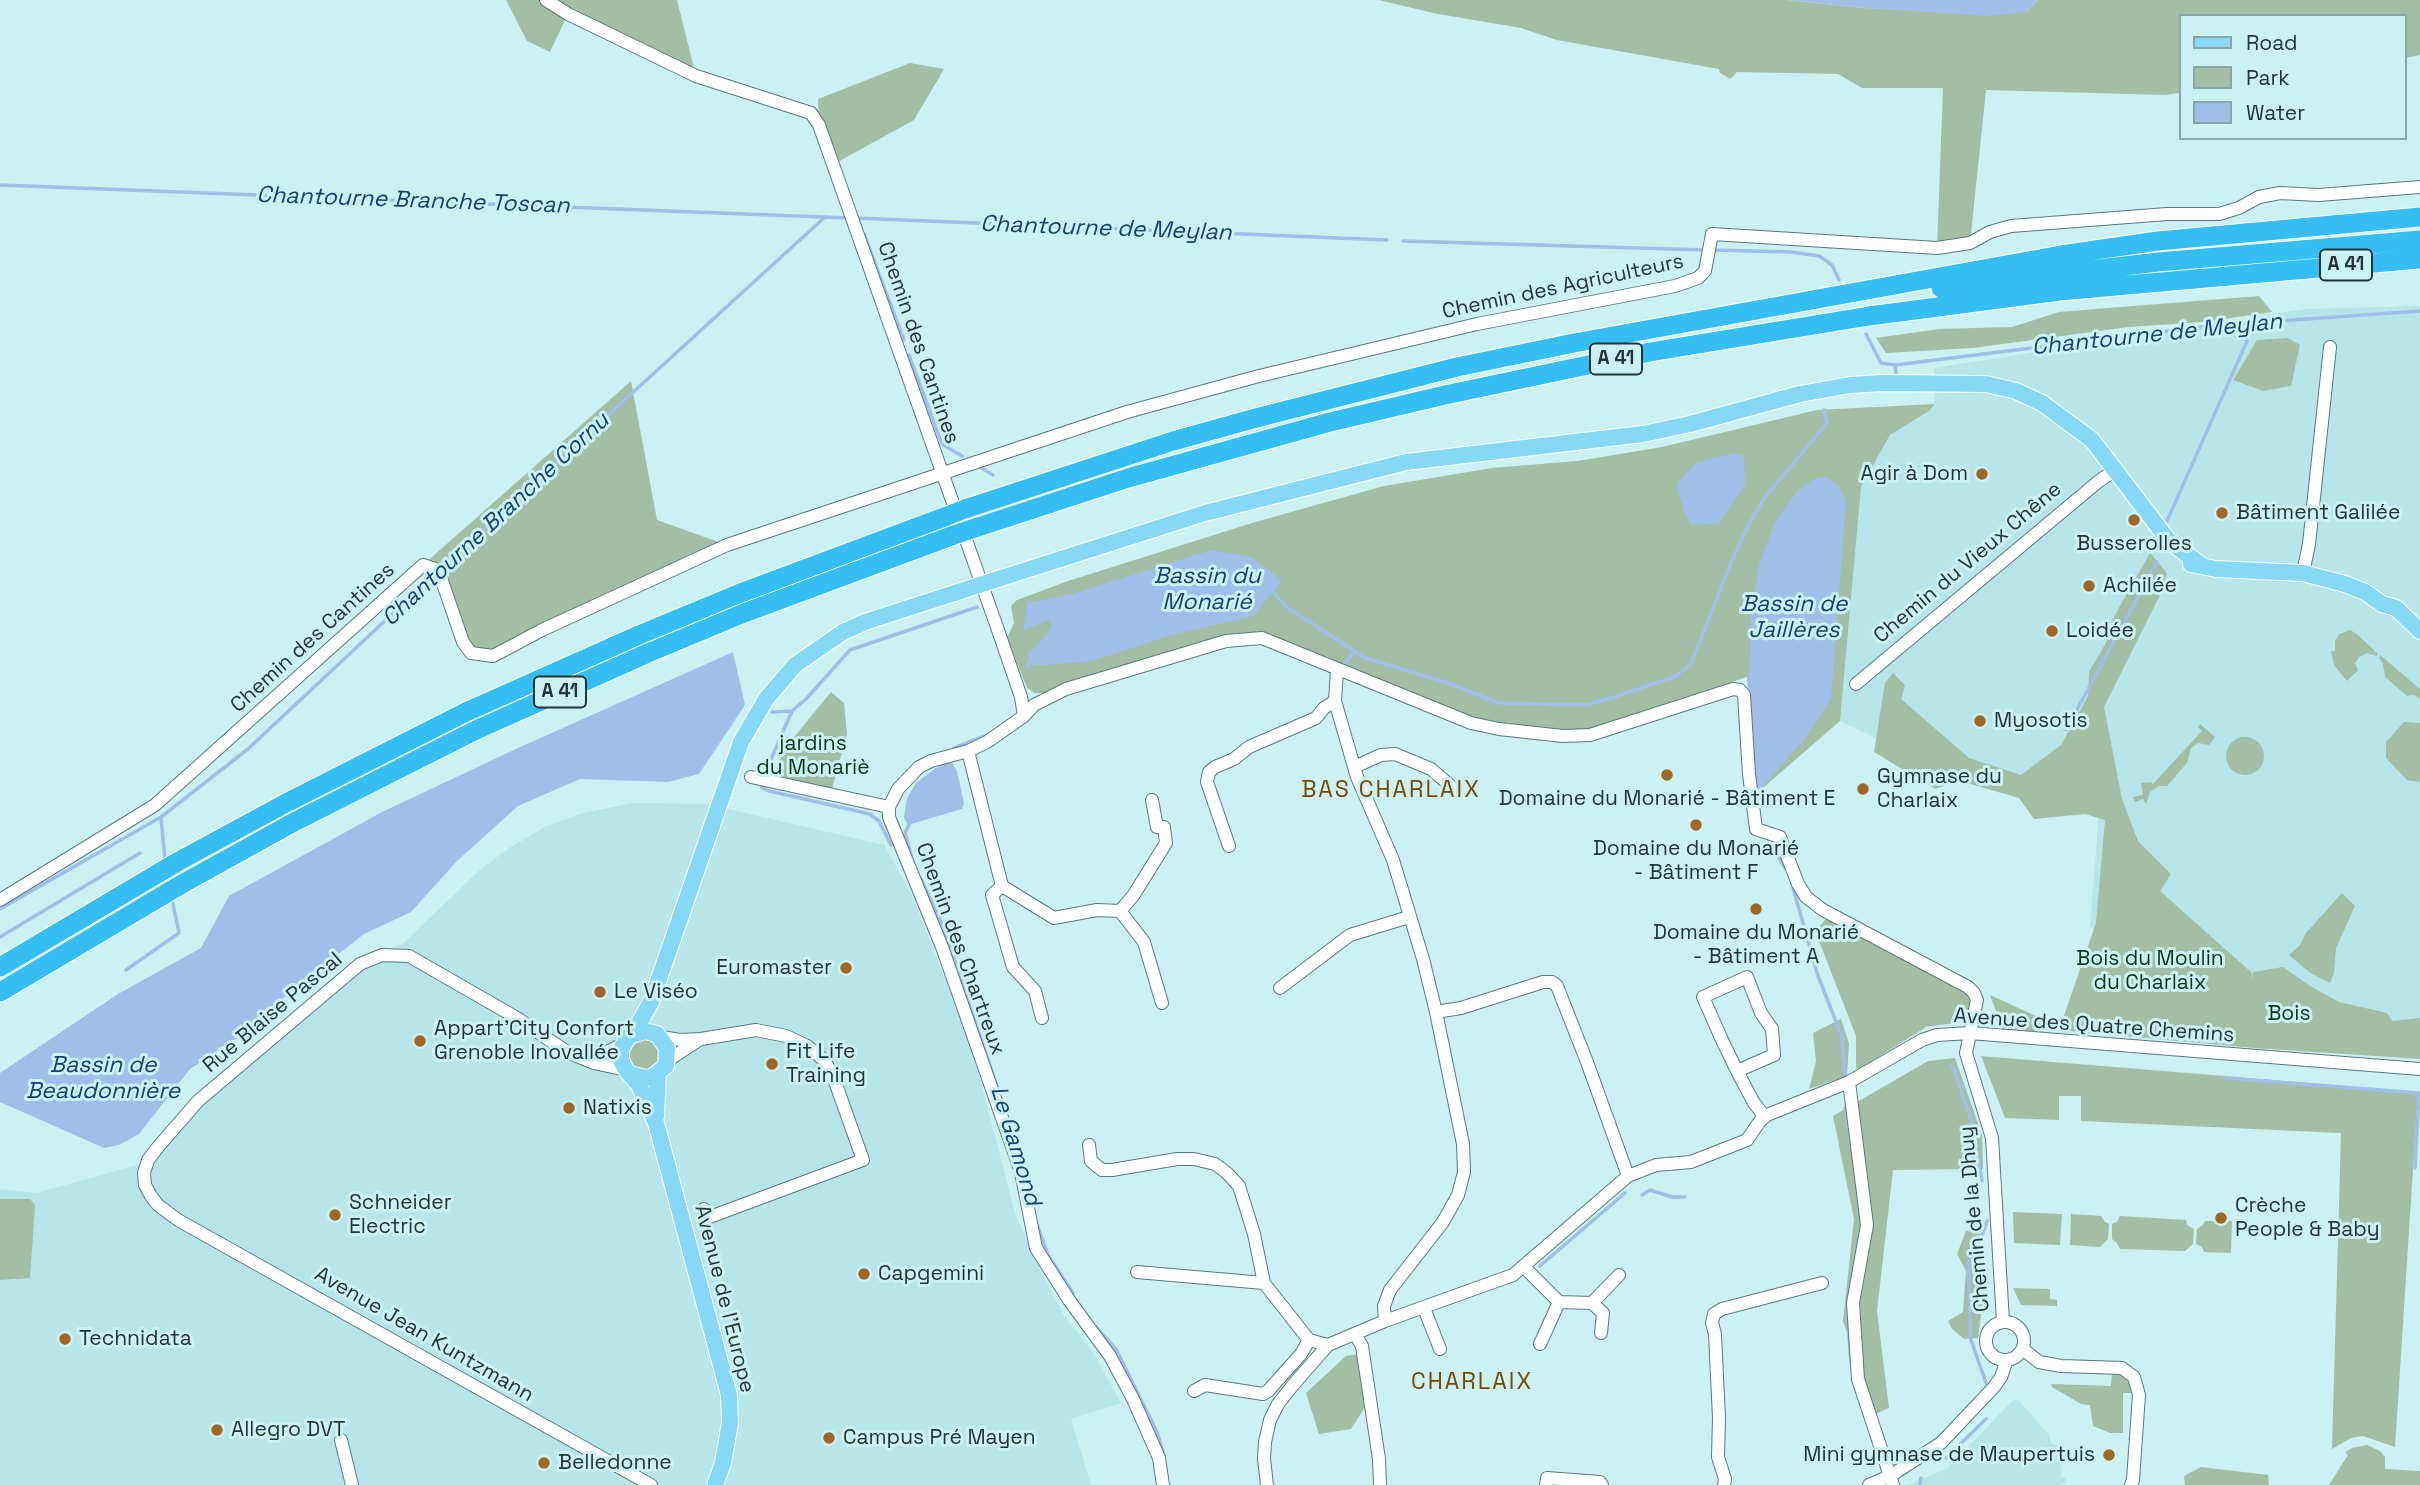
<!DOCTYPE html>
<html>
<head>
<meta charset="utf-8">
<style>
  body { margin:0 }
  #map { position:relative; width:2420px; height:1485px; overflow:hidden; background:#ccf1f3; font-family:"Space Grotesk",sans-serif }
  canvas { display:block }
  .legend { position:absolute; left:2179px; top:14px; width:228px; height:126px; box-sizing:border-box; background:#ccf1f3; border:2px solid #89a5a7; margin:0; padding:9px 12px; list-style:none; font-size:21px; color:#253435 }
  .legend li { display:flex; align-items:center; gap:14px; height:35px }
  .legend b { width:35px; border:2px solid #89a5a7 }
</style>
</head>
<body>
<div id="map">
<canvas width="2420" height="1485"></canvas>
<ul class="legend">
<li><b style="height:9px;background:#86d8f7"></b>Road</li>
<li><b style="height:19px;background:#a2bea5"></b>Park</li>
<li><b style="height:19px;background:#9fbfe9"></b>Water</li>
</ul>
</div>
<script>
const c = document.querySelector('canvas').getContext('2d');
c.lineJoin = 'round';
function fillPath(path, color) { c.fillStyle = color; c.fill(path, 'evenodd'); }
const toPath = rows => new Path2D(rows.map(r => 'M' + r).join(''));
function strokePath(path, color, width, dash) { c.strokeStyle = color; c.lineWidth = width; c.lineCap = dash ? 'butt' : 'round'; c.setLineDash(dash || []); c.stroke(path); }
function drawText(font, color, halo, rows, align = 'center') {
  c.font = font + ' "Space Grotesk",sans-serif'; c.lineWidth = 6; c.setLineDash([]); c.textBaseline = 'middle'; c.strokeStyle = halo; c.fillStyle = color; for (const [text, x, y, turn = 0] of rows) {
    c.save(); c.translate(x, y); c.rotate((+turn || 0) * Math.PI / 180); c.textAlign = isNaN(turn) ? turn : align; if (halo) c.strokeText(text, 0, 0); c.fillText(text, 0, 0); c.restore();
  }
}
const built = toPath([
  [2420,306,2420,1053,2212,1040,2090,926,2099,813,1952,775,1840,721,1861,487,1890,435,1929,411,1935,404,1934,368,2305,309],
  [633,803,707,804,884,845,911,893,971,1044,1015,1213,1034,1257,1063,1314,1093,1352,1121,1403,1071,1419,1091,1485,0,1485,0,1189,36,1193,141,1164,202,1091,354,965,404,943,476,873,509,848,547,826,583,813],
  [2013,1400,2019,1401,2049,1435,2051,1443,2067,1451,2067,1457,2062,1458,2061,1477,2066,1478,2066,1483,2062,1483,2061,1485,1907,1485,1948,1468]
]);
const green = toPath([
  [506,0,677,0,696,76,568,14,550,52,527,41],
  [1379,0,1787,0,1863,8,2026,12,2038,0,2420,0,2420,55,2404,58,2404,16,2180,16,2180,93,2165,95,1986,90,1970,243,1937,248,1943,88,1862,88,1838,74,1737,72,1730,79,1720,73,1719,69,1557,40,1521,28,1433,13],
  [910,63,944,69,914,120,834,164,819,125,818,99],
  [2259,296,2272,312,2203,322,2129,327,1973,348,1886,353,1876,338,1939,329,2012,327,2059,312],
  [2288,338,2300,345,2291,386,2263,391,2233,380,2257,340],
  [631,381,657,520,727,545,493,656,471,653,445,585,423,565],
  [1935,404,1929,411,1890,435,1861,487,1840,721,1757,793,1747,677,1579,733,1561,733,1464,718,1329,658,1255,633,1230,634,1212,639,1043,693,1035,693,1027,688,1007,638,1014,623,1011,606,1017,600,1065,582,1252,523,1384,486,1492,468,1577,461,1662,447,1817,410],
  [2150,553,2167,573,2161,593,2104,707,2122,799,2138,841,2171,874,2160,891,2252,973,2252,981,2253,972,2283,967,2310,986,2339,1002,2387,1013,2392,1021,2420,1018,2420,1059,2254,1048,2059,1030,2096,923,2105,820,2085,814,2034,819,2019,798,1960,781,1935,789,1874,752,1885,683,1893,673,1905,685,1901,699,1969,758,2021,775,2061,745,2088,696,2089,672,2111,634,2112,620],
  [2350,630,2357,634,2378,654,2376,656,2367,653,2359,657,2355,663,2358,670,2347,681,2334,665,2331,651,2335,651,2335,641,2339,634],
  [2380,655,2420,689,2420,699,2414,695,2407,696,2385,677,2383,664,2379,658],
  [831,692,844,703,847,734,832,789,772,774,790,742],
  [2404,722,2420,723,2420,782,2407,780,2386,758,2386,742],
  [2200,724,2215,737,2209,745,2198,743,2191,748,2187,763,2167,786,2159,786,2150,792,2146,804,2143,799,2135,802,2133,797,2143,795,2141,783,2151,782,2153,784,2202,731,2198,727],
  '2226 756a19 19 0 1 1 38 0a19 19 0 1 1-38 0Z',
  [2342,893,2355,906,2336,948,2334,973,2330,983,2309,972,2289,955,2300,945,2306,933],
  [1827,918,1963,991,1969,996,1970,1004,1968,1021,1926,1027,1858,1070,1856,1068,1856,1036,1819,941,1817,929],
  [1990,995,2051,1023,2044,1032,2003,1029],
  [1841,1019,1849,1043,1847,1076,1809,1089,1816,1061,1813,1033],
  '630 1055a15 15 0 1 1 30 0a15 15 0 1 1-30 0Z',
  [1981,1056,2418,1092,2395,1447,2363,1436,2351,1438,2332,1449,2341,1133,2081,1121,2081,1096,2059,1096,2059,1120,2005,1118],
  [1955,1058,1982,1135,1983,1169,1893,1170,1877,1311,1889,1408,1875,1414,1843,1321,1854,1219,1833,1116,1928,1061],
  [0,1199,30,1199,35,1205,30,1278,0,1280],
  [2013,1212,2062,1214,2060,1245,2014,1243],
  [2071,1214,2101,1216,2105,1222,2109,1224,2108,1239,2100,1247,2070,1245],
  [2120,1216,2186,1220,2187,1225,2194,1229,2193,1244,2185,1251,2120,1249,2117,1243,2112,1239,2112,1224,2117,1222],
  [2205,1221,2232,1221,2231,1253,2204,1252,2202,1247,2196,1244,2197,1229,2203,1225],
  [1980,1230,1979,1259,1976,1275,1983,1301,1978,1338,1964,1339,1952,1329,1948,1321,1963,1312,1966,1271,1957,1254,1966,1231],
  [2013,1288,2050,1289,2050,1299,2057,1300,2057,1306,2021,1305],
  [1360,1354,1365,1407,1351,1429,1319,1434,1306,1393,1346,1356],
  [2112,1371,2120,1372,2130,1381,2134,1393,2123,1393,2123,1433,2110,1433,2093,1426,2090,1405,2081,1404,2052,1387,2051,1384,2111,1386],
  [2367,1445,2380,1451,2385,1457,2385,1469,2420,1471,2420,1485,2329,1485,2348,1455,2345,1452,2352,1448],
  [2201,1467,2268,1475,2269,1485,2185,1485,2184,1476]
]);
const water = toPath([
  [1787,0,2038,0,2026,12,1988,16,1863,8],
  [1734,453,1744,455,1745,485,1718,524,1691,525,1684,511,1677,488,1678,482,1696,463],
  [1816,478,1828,478,1839,487,1846,501,1831,699,1806,737,1757,793,1747,677,1750,671,1751,615,1759,565,1775,522,1798,490],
  [1212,550,1252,557,1282,581,1253,616,1172,635,1092,661,1033,666,1027,654,1043,639,1052,626,1049,620,1023,630,1027,603,1069,595],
  [733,652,745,705,699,774,668,782,580,779,518,806,457,861,411,912,364,934,289,993,248,1031,190,1069,139,1134,119,1145,104,1148,0,1102,0,1073,118,994,201,948,229,896,382,812,518,748],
  [951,761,957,771,964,803,962,809,908,825,904,818,907,798,916,783,936,768]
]);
const stream = toPath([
  [0,185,848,218],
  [855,218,1387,240],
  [864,234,904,340],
  [1403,241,1705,250],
  [1713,250,1791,252,1819,256,1832,265,1839,280],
  [1866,334,1881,363,1895,365,2208,326,2420,311],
  [909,355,942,444,962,456],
  [1895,365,1896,374],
  [977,465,993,475],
  [2167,521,2247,341],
  [1271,589,1285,606,1365,658,1445,682,1499,703,1587,705,1614,697,1674,677,1691,664,1733,558,1748,526,1763,500,1827,423,1824,410],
  [1342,666,1355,651],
  [1027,667,1032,657],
  [772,712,792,711,806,699,850,650,977,607],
  [2066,730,2157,562],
  [954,748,985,736],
  [766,771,792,711],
  [762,784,762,788,769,791,870,814,879,821,891,845],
  [161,817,165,860],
  [910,823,905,833,911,855],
  [1771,844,1785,868],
  [921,879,943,926,965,991],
  [1792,884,1817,973,1842,1037,1845,1073],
  [0,909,161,817,248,749,468,543,825,217],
  [0,937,140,853],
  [126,970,179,933,172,899],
  [966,995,999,1092],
  [1952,1065,1972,1122,1982,1181],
  [2225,1078,2419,1093,2415,1168],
  [1845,1108,1849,1131],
  [1642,1195,1650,1190,1672,1197,1685,1197],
  [1037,1224,1048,1255,1073,1293],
  [1540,1266,1625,1193],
  [1849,1294,1858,1243],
  [1847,1308,1851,1363],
  [1096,1327,1116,1349,1157,1432,1164,1455],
  [1986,1383,1971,1340,1968,1263,1978,1247,1987,1221],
  [1946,1458,1986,1419],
  [1920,1485,1921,1478]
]);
const minor = toPath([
  [546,0,568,14,696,76,811,113,819,125,998,630,1021,697,1024,716],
  [2303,573,2309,544,2330,347],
  [1337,670,1335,701,1357,777,1393,860,1423,959,1436,1012,1463,1144,1464,1172,1458,1195,1443,1222,1390,1290,1384,1306,1385,1321],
  [1856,684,2099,481,2115,470],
  [968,751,1002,886,1054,918,1097,910,1120,911,1133,896,1166,843,1164,827,1157,827,1152,800],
  [1354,767,1381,755,1395,754,1431,769,1453,788],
  [751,777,889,807],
  [1229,846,1207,782,1209,772,1215,767,1234,759,1249,747,1316,718,1324,708,1335,701],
  [1002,886,992,895,1013,967,1035,991,1042,1018],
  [0,900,155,805,423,565,435,569,440,575,463,642,471,653,493,656,542,630,727,545,1127,412,1259,376,1477,324,1675,286,1698,278,1705,271,1712,234,1937,248,1970,243,1990,232,2011,226,2167,214,2219,214,2239,208,2259,197,2280,193,2319,195,2420,187],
  [1120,911,1144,942,1162,1003],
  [1280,988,1350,935,1409,917],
  [1436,1012,1461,1008,1543,982,1552,982,1557,986,1587,1062,1628,1176],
  [661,1037,680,1040,701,1039,756,1030,786,1036,807,1046,824,1060,833,1076,863,1160,707,1218,704,1209],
  [585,1057,605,1053,623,1044],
  [667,1061,699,1040],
  [626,1070,594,1063,567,1052,517,1018,409,956,382,955,360,964,198,1101,158,1147,148,1160,144,1173,145,1185,151,1196,158,1205,178,1220,651,1485],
  [1737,1071,1774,1055,1772,1029,1761,1013,1747,977,1703,997,1722,1040,1737,1071,1754,1103,1765,1117],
  [1849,1082,1867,1225,1853,1303,1858,1379,1893,1485],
  [1089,1145,1091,1161,1102,1170,1112,1170,1177,1159,1194,1159,1215,1164,1227,1173,1239,1186,1254,1234,1264,1283,1309,1340,1328,1345],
  [1524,1267,1559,1302,1592,1303,1619,1275],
  [1137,1272,1264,1283],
  [1592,1303,1603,1313,1601,1333],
  [1424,1308,1440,1349],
  '1986 1341a19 19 0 1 1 38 0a19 19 0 1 1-38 0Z',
  [1355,1334,1362,1346,1379,1459,1380,1485],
  [1540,1344,1559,1302],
  [2023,1349,2039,1362,2061,1366,2122,1368,2134,1377,2139,1395,2133,1480,2131,1485],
  [1194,1391,1205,1385,1263,1394,1268,1391,1301,1354,1309,1340],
  [341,1440,352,1485],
  [1163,1485,1159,1458,1133,1399,1110,1356,1069,1300,1036,1248,1021,1172,942,947,889,817,889,807,898,789,919,767,931,761,968,751,987,742,1024,716,1034,705,1066,689,1226,641,1262,638,1471,723,1499,729,1563,736,1590,735,1733,689,1740,690,1744,695,1749,774,1756,829,1780,837,1798,884,1806,897,1823,910,1968,987,1974,993,1977,1000,1966,1053,1992,1138,2003,1321],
  [1267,1485,1264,1459,1265,1442,1270,1420,1278,1404,1293,1385,1328,1345,1385,1321,1513,1275,1628,1176,1656,1165,1691,1162,1747,1140,1760,1121,1767,1115,1849,1082,1922,1040,1937,1035,1970,1033,2420,1069],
  [1546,1485,1547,1478,1600,1482,1602,1485],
  [1724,1485,1725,1479,1718,1457,1719,1418,1715,1334,1712,1323,1714,1314,1722,1309,1822,1283],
  [1869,1485,1890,1476,1941,1443,1994,1387,2001,1377,2007,1360]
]);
const major = toPath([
  [2191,564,2216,569,2303,573,2345,584,2365,592,2382,604,2396,608,2420,631],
  [998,579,1205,513,1406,462,1643,434,1690,424,1800,394,1850,385,1883,383,1986,384,2016,391,2042,403,2092,440,2169,541,2201,565],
  [633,1034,651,1002,741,742,766,699,795,665,843,632,865,622,967,589],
  [630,1074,644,1078,652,1077,666,1066,667,1048,657,1034,645,1031,629,1036,621,1049,621,1060,626,1070,639,1085,656,1123,729,1395,730,1423,723,1463,715,1485],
  [656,1117,658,1074]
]);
const highway = toPath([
  [1941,288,2158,262,2420,240],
  [965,509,1173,441,1256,418,1457,367,1574,343,2061,255,2158,241,2420,217],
  [975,528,1128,478,1330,422,1445,395,1650,352,1869,316,2060,291,2420,259],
  [0,967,179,861,286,803,466,712,639,635,738,594,947,516],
  [0,992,182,884,294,822,476,730,648,653,744,613,954,535]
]);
const majorBridge = toPath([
  [967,589,998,579]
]);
const highwayBridge = toPath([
  [947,516,965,509],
  [954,535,975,528]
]);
const markers = [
  [1982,474,7,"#9f6723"],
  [2222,513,7,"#9f6723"],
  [2134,520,7,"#9f6723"],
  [2089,586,7,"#9f6723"],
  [2052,631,7,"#9f6723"],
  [1980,721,7,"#9f6723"],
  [1667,775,7,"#9f6723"],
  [1863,789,7,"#9f6723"],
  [1696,825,7,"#9f6723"],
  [1756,909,7,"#9f6723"],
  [846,968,7,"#9f6723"],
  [600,992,7,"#9f6723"],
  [420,1041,7,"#9f6723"],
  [772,1064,7,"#9f6723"],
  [569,1108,7,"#9f6723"],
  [335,1215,7,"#9f6723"],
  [2221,1218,7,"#9f6723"],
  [864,1274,7,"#9f6723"],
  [65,1339,7,"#9f6723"],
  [217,1430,7,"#9f6723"],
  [829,1438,7,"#9f6723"],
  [2109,1455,7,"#9f6723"],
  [544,1463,7,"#9f6723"]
];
const shields = [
  [2346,265,52],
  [1616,359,52],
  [560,692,52]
];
const shieldNames = [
  ["A 41",2346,265],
  ["A 41",1616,359],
  ["A 41",560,692]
];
const streetNames = [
  ["Chemin des Agriculteurs",1563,287,-12],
  ["Chemin des Cantines",918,343,71],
  ["Chemin du Vieux Chêne",1968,563,-40],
  ["Chemin des Cantines",313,638,-42],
  ["Chemin des Chartreux",960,949,70],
  ["Rue Blaise Pascal",273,1013,-40],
  ["Avenue des Quatre Chemins",2094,1026,4],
  ["Chemin de la Dhuy",1975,1219,-95],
  ["Avenue de l'Europe",724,1299,76],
  ["Avenue Jean Kuntzmann",424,1335,30]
];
const poiNames = [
  ["Agir à Dom",1968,474,"right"],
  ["Bâtiment Galilée",2236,513],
  ["Busserolles",2134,544,"center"],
  ["Achilée",2103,586],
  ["Loidée",2066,631],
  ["Myosotis",1994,721],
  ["Gymnase du",1877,777],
  ["Charlaix",1877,801],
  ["Domaine du Monarié - Bâtiment E",1667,799,"center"],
  ["Domaine du Monarié",1696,849,"center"],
  ["- Bâtiment F",1696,873,"center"],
  ["Domaine du Monarié",1756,933,"center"],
  ["- Bâtiment A",1756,957,"center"],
  ["Euromaster",832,968,"right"],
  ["Le Viséo",614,992],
  ["Appart'City Confort",434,1029],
  ["Grenoble Inovallée",434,1053],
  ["Fit Life",786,1052],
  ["Training",786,1076],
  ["Natixis",583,1108],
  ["Schneider",349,1203],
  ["Electric",349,1227],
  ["Crèche",2235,1206],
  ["People & Baby",2235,1230],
  ["Capgemini",878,1274],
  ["Technidata",79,1339],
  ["Allegro DVT",231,1430],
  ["Campus Pré Mayen",843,1438],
  ["Mini gymnase de Maupertuis",2095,1455,"right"],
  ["Belledonne",558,1463]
];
const parkNames = [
  ["jardins",813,744],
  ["du Monariè",813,768],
  ["Bois du Moulin",2150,959],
  ["du Charlaix",2150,983],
  ["Bois",2289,1014]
];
const waterNames = [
  ["Chantourne Branche Toscan",413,201,2],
  ["Chantourne de Meylan",1106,229,2],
  ["Chantourne de Meylan",2157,335,-6],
  ["Chantourne Branche Cornu",496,520,-43],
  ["Bassin du",1207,577],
  ["Monarié",1207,603],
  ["Bassin de",1794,605],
  ["Jaillères",1794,631],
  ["Bassin de",103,1066],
  ["Beaudonnière",103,1092],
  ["Le Gamond",1015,1146,73]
];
const neighbourhoodNames = [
  ["BAS CHARLAIX",1391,791],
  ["CHARLAIX",1472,1383]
];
fillPath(built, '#b8e5e9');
fillPath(green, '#a2bea5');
fillPath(water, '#9fbfe9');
strokePath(stream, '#9fbfe9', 3.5);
strokePath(minor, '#597a7c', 14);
strokePath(major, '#fff', 18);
strokePath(highway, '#fff', 21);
strokePath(minor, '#fff', 12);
strokePath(major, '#86d8f7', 16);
strokePath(highway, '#35bef2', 19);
strokePath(majorBridge, '#fff', 18, []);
strokePath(highwayBridge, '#fff', 21, []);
strokePath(majorBridge, '#86d8f7', 16);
strokePath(highwayBridge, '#35bef2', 19);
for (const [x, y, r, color] of markers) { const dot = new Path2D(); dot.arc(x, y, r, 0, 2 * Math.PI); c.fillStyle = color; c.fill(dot); strokePath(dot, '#ccf1f3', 2.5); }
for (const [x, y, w] of shields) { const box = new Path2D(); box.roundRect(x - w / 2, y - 15.5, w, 31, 5); c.fillStyle = '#ccf1f3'; c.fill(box); strokePath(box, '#253435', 2); }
drawText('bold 19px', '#253435', null, shieldNames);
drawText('21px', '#253435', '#ccf1f3', streetNames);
drawText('21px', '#253435', '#ccf1f3', poiNames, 'left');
drawText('21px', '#083915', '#ccf1f3', parkNames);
drawText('italic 23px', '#154073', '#ccf1f3', waterNames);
c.letterSpacing = '2px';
drawText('23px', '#794800', '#ccf1f3', neighbourhoodNames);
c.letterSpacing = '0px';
</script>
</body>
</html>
